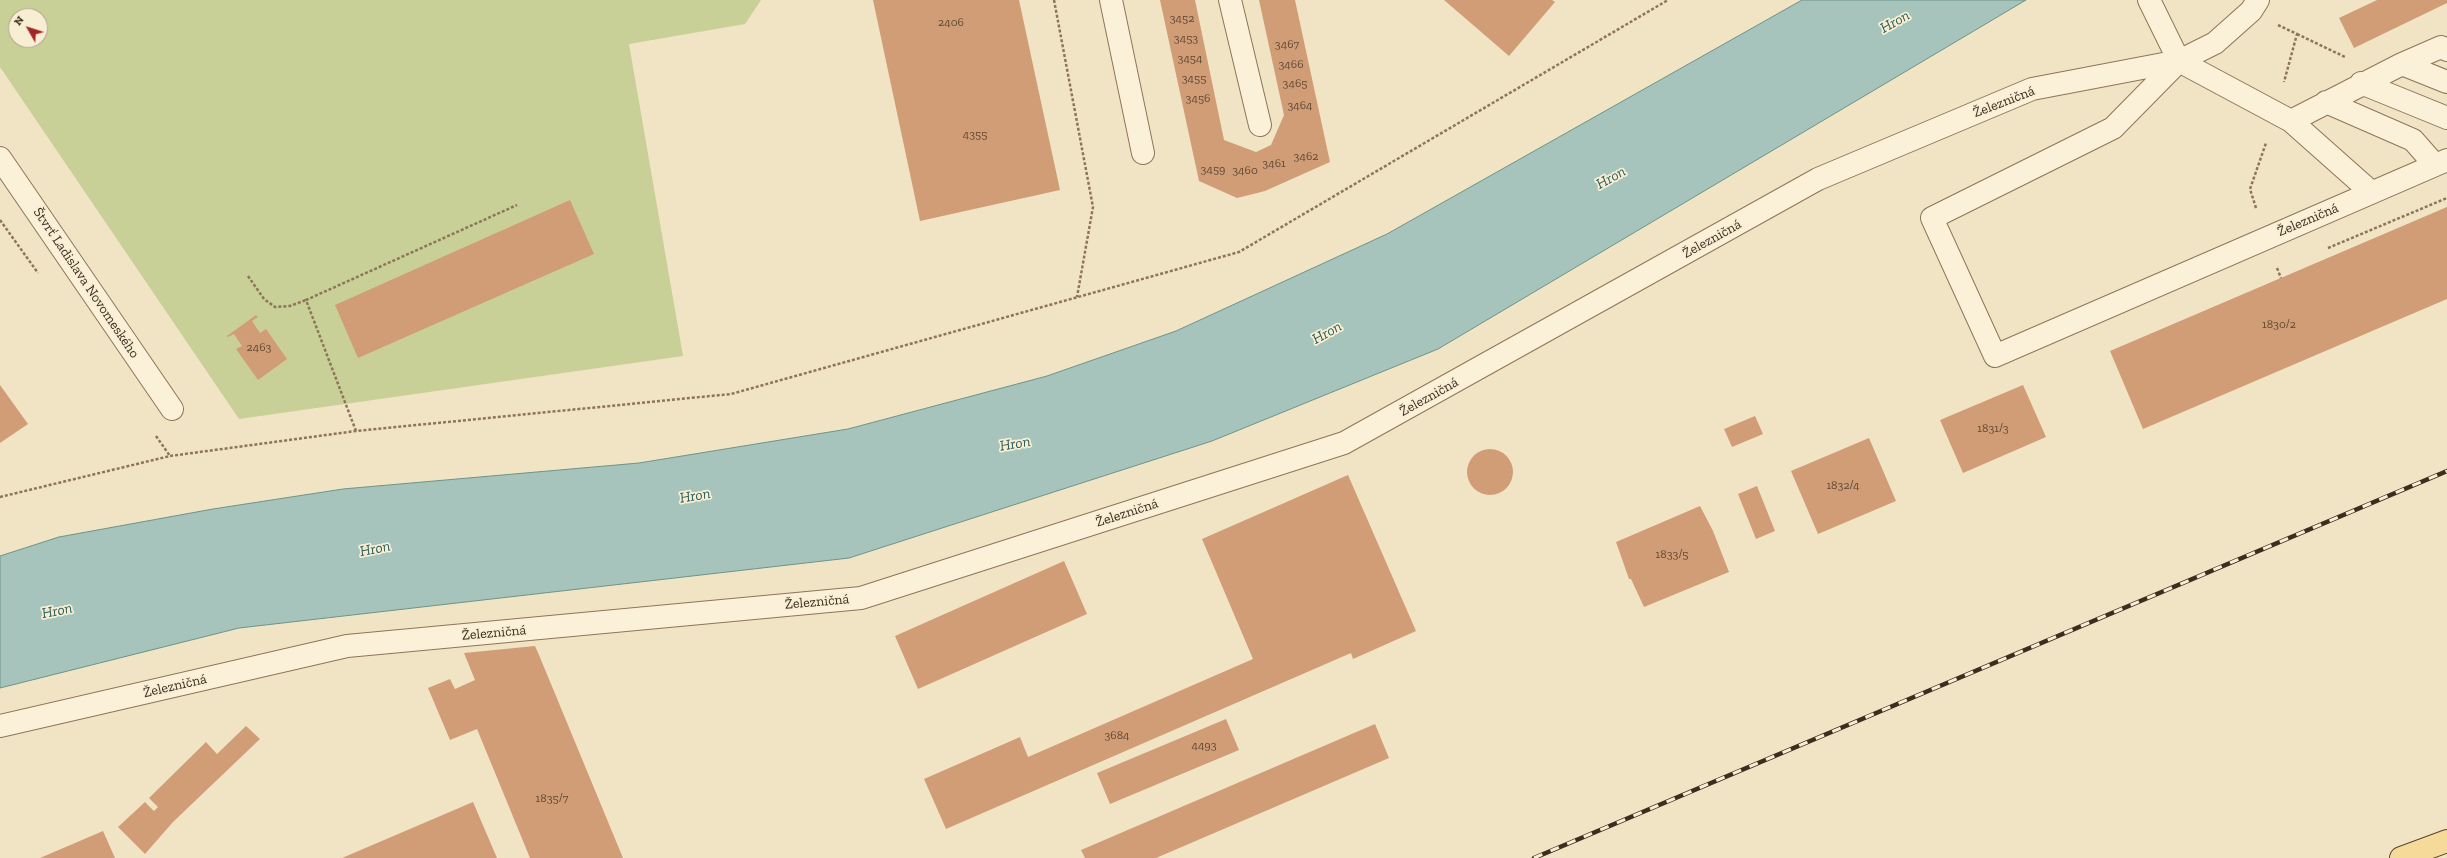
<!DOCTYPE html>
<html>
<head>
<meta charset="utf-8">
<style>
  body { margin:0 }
  #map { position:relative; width:2447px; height:858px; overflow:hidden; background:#f1e4c4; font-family:"Zilla Slab",serif }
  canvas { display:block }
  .north { position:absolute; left:8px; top:8px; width:40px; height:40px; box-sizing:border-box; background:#f8eed4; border:1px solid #ada18b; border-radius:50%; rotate:309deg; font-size:11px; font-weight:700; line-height:16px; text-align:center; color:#3c2d1e }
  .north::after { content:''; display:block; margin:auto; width:14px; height:18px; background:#a02525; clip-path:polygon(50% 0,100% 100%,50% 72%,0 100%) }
</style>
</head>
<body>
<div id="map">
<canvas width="2447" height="858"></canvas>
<div class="north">N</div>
</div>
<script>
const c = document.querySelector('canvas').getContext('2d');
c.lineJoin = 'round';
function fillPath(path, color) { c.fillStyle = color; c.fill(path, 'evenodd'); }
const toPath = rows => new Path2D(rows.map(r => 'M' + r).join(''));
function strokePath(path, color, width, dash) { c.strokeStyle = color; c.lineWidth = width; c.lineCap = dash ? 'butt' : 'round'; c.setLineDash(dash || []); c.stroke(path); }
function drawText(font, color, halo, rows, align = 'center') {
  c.font = font + ' "Zilla Slab",serif'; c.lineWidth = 3.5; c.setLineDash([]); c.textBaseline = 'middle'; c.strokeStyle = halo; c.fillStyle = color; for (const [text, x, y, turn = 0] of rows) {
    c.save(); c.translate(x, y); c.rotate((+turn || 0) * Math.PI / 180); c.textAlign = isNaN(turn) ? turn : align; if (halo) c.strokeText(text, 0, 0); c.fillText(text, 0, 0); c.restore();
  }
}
const green = toPath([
  [0,0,761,0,745,24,629,44,683,356,239,419,0,67],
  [16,16,40,16,40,40,16,40]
]);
const water = toPath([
  [1802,0,2026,0,1438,349,1212,441,849,558,239,628,0,688,0,556,59,537,213,509,343,489,639,463,848,429,1047,376,1176,331,1387,234,1802,0]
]);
const building = toPath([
  [873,0,1019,0,1060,190,920,221],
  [1160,0,1195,0,1224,140,1256,152,1271,145,1284,115,1259,0,1295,0,1330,162,1265,191,1237,198,1199,181],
  [1444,0,1552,0,1555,2,1509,56],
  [2377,0,2447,0,2447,3,2354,48,2339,18],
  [570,200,594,254,358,358,335,305],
  [2447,207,2447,299,2143,429,2110,351],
  [256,315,258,317,252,321,260,333,266,329,287,359,258,380,236,349,242,346,234,334,228,337,227,336],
  [0,385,28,424,0,443],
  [2023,385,2046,437,1963,473,1940,420],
  [1755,416,1763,434,1732,447,1724,429],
  [1869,438,1896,501,1818,534,1791,471],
  '1467 472a23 23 0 1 1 46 0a23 23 0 1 1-46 0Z',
  [1348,475,1416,631,1353,659,1351,653,946,829,924,779,1020,737,1028,757,1253,659,1202,539],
  [1757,486,1775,531,1756,539,1738,494],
  [1700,506,1713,531,1729,572,1644,607,1631,579,1629,579,1616,542],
  [1064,561,1087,614,918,689,895,636],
  [535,646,539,655,623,858,530,858,477,729,450,740,428,688,450,679,455,689,475,680,464,653],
  [1226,719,1239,750,1110,804,1097,773],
  [1375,724,1389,758,1156,858,1085,858,1081,850],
  [246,726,260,739,173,822,145,854,118,827,145,802,154,811,158,807,149,798,206,742,217,754],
  [473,802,497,858,342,858],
  [103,831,115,858,40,858]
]);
const path = toPath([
  [1054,0,1093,207,1077,297],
  [2278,25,2297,34,2284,82],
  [2297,34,2345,57],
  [2256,208,2250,189,2266,143],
  [0,220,38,273],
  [2328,248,2447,198],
  [2277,268,2281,278],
  [248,276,264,299,275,307,290,306,306,300],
  [356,431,306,300,517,205],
  [156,436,170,456],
  [0,497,170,456,356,431,731,394,1239,252,1668,0]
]);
const minor = toPath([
  [1111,0,1143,153],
  [1230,0,1260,125],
  [2149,0,2179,61],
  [2179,61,2113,128,1932,218,1995,356,2447,160],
  [2179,61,2291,121,2371,192],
  [2402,64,2447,82],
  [2361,83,2447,118],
  [2326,102,2413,140,2435,165],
  [2291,121,2402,64,2441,47,2447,50],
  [0,158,172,409],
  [0,726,347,646,861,598,1344,443,1818,179,2032,89,2179,61,2215,43,2251,11,2258,0]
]);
const major = toPath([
  [2401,858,2447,841]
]);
const rail = toPath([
  [1534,858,2447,471]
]);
const numberNames = [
  ["3452",1182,19],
  ["2406",951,23],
  ["3453",1186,39],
  ["3467",1287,45],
  ["3454",1190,59],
  ["3466",1291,65],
  ["3455",1194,79],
  ["3465",1295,84],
  ["3456",1198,99],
  ["3464",1300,106],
  ["4355",975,135],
  ["3462",1306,157],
  ["3461",1274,164],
  ["3459",1213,170],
  ["3460",1245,171],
  ["1830/2",2279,325],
  ["2463",259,348],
  ["1831/3",1993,429],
  ["1832/4",1843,486],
  ["1833/5",1672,555],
  ["3684",1117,736],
  ["4493",1204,746],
  ["1835/7",552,799]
];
const streetNames = [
  ["Železničná",2004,102,-21],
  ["Železničná",2308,220,-23],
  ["Železničná",1712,239,-29],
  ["Štvrť Ladislava Novomeského",86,283,56],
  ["Železničná",1429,397,-29],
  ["Železničná",1127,513,-18],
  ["Železničná",817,602,-5],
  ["Železničná",494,633,-5],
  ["Železničná",175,686,-13]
];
const waterNames = [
  ["Hron",1895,22,-29],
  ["Hron",1611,178,-29],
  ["Hron",1327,333,-29],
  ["Hron",1015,444,-9],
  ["Hron",695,496,-9],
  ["Hron",375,549,-11],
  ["Hron",57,611,-11]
];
fillPath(green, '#c9d097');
fillPath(water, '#a6c4bb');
strokePath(water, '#6c9389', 1);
fillPath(building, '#d19d77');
strokePath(minor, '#8d7559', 24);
strokePath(major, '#5b432d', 24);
strokePath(path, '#8d7559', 2.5, [3, 2]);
strokePath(minor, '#fbf1d8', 22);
strokePath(major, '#f6da9a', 22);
strokePath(rail, '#3c2d1e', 4.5);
strokePath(rail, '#f8eed4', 3, [9]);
drawText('12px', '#614934', null, numberNames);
drawText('14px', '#3c2d1e', '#f8eed4', streetNames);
drawText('italic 15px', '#2c5d5a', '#f8eed4', waterNames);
</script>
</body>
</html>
